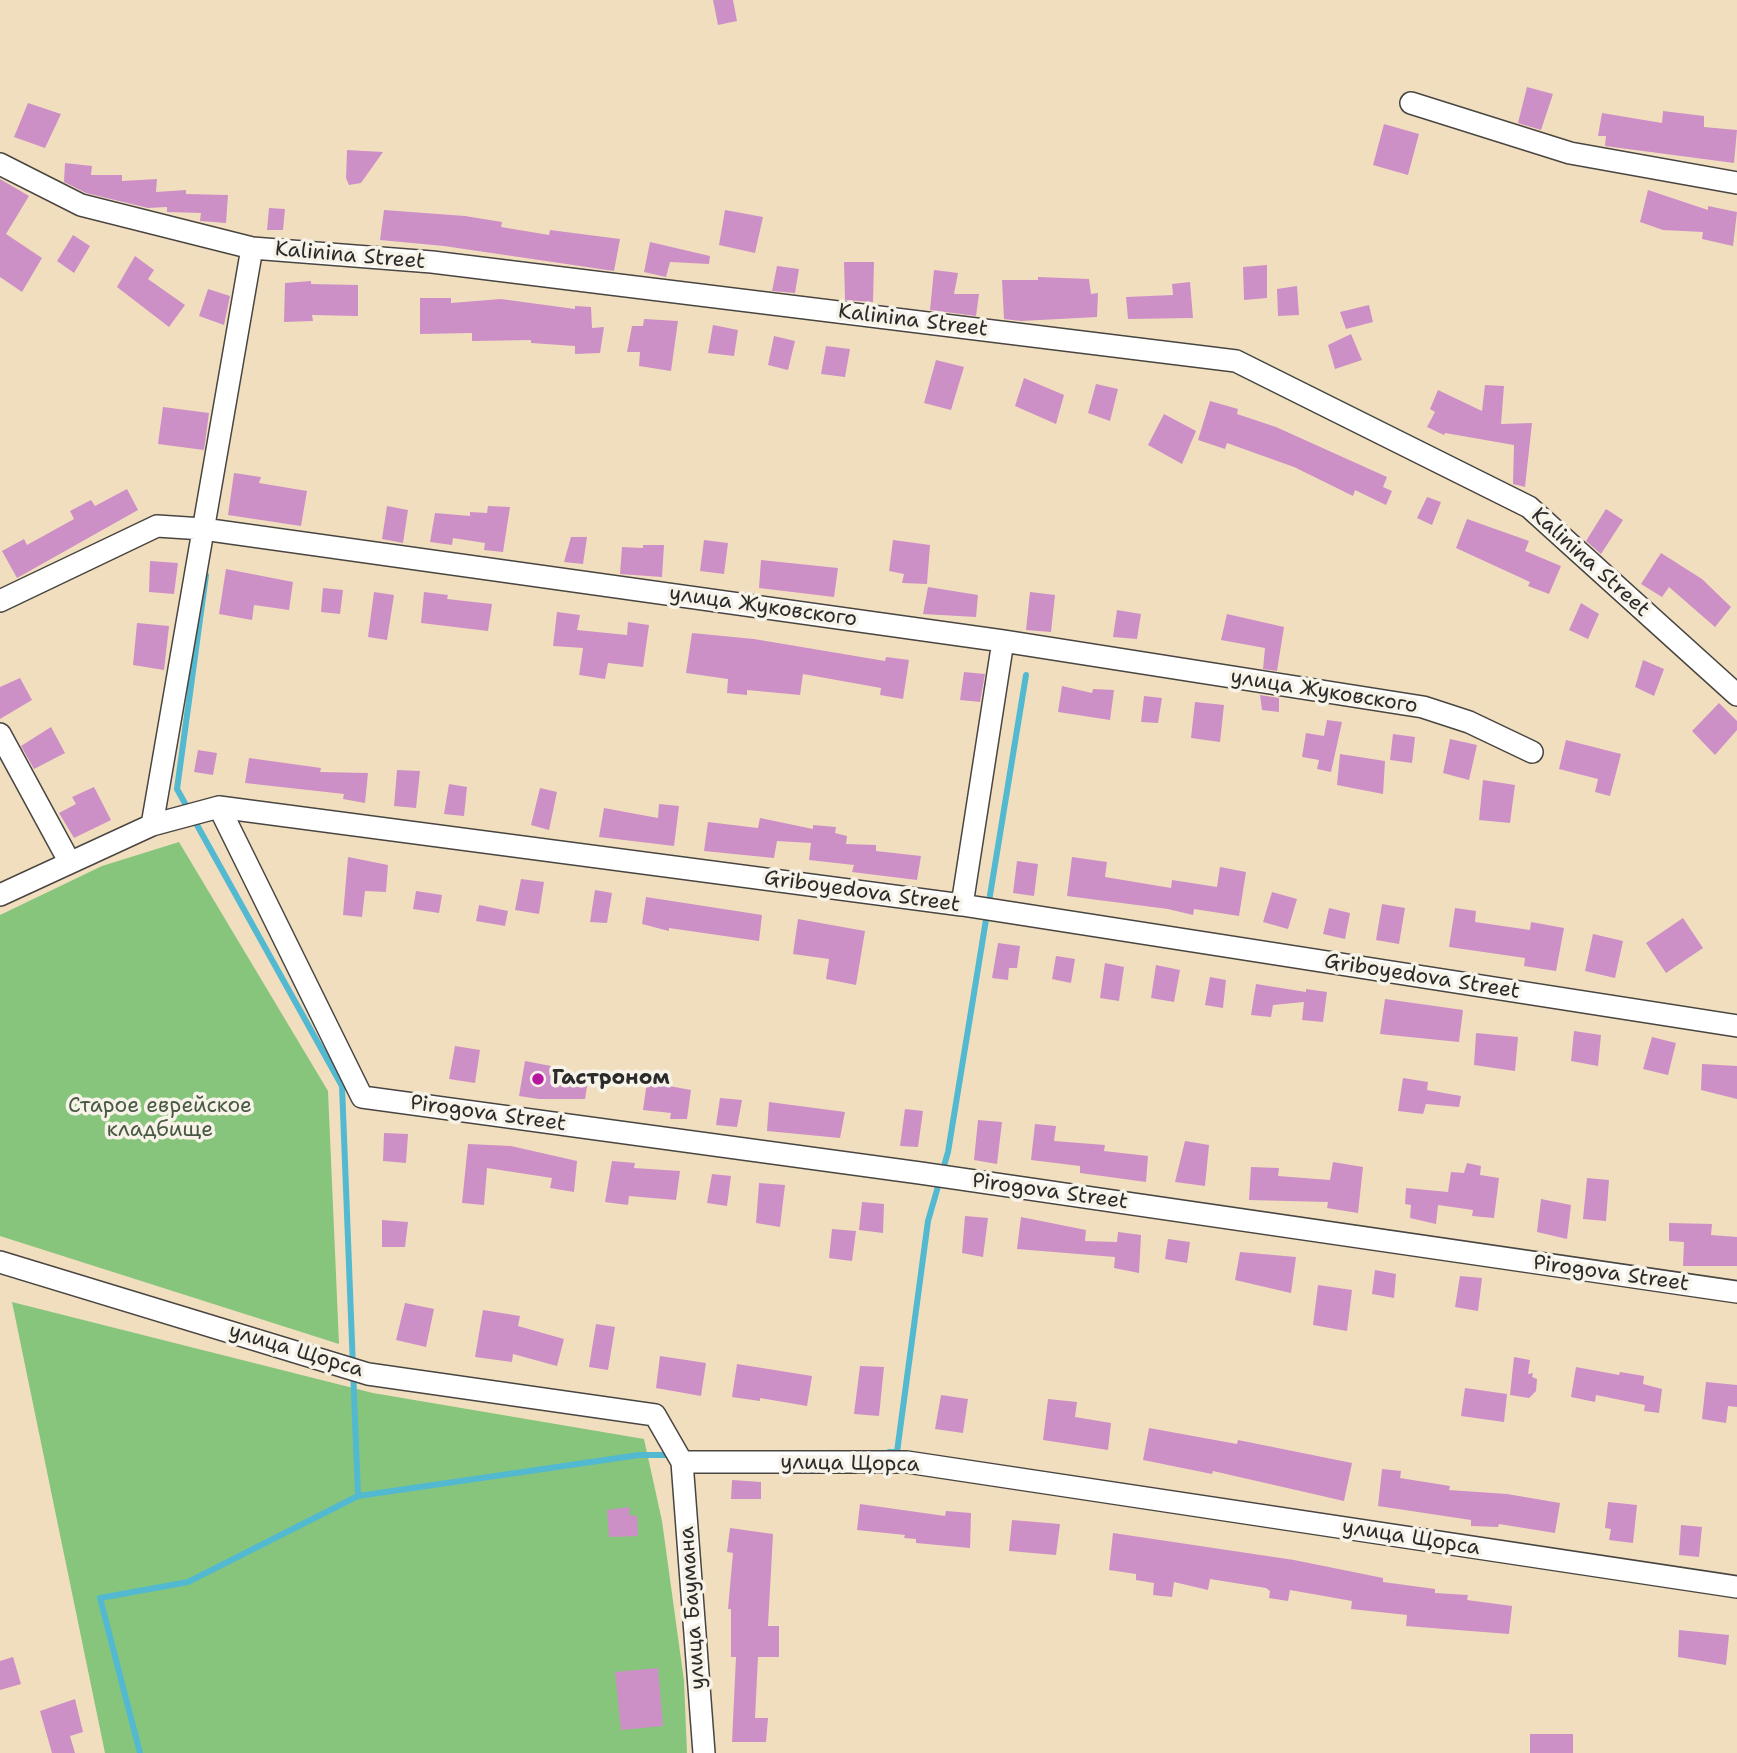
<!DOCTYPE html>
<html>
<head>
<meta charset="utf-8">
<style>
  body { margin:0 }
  canvas { display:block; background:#f1debf }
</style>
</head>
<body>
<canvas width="1737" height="1753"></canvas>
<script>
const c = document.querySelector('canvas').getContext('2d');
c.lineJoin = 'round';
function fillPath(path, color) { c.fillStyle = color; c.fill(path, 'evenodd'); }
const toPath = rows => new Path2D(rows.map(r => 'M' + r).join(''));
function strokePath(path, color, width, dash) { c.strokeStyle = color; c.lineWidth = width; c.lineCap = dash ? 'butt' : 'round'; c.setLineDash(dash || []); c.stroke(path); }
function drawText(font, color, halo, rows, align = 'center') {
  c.font = font + ' "Shantell Sans",sans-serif'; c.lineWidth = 7; c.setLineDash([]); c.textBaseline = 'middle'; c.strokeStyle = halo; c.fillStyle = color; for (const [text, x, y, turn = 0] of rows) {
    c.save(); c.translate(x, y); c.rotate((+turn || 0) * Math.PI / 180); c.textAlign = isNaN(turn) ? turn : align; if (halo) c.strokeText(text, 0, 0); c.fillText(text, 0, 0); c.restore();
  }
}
const green = toPath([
  [179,842,328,1091,339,1344,0,1236,0,915,102,866],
  [12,1302,373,1393,644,1439,662,1521,684,1681,687,1753,105,1753]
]);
const stream = toPath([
  [889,1452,897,1452,928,1221,948,1152,1026,675],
  [358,1496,639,1455,672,1455],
  [140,1753,100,1598,188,1582,358,1496,342,1086,177,789,206,575]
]);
const building = toPath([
  [713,0,733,0,737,21,718,25],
  [1527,87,1553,94,1541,130,1518,123],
  [28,103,61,114,45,148,14,137],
  [1663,111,1704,116,1704,127,1737,130,1734,163,1605,146,1606,136,1598,136,1602,113,1662,123],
  [1384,124,1419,134,1408,175,1373,165],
  [347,150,383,152,361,183,349,185,346,178],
  [65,163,92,166,91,175,122,175,122,181,157,179,156,192,186,190,186,194,228,195,226,223,200,221,201,213,167,212,167,207,148,208,86,193,64,182],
  [0,179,29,196,6,234,42,258,22,292,0,277],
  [1648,190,1708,210,1708,206,1737,212,1733,246,1702,239,1703,232,1663,230,1640,222],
  [269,208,285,209,283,230,267,230],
  [384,210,465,216,502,222,501,227,549,235,550,230,620,239,614,271,444,246,380,240],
  [725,210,763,217,755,253,719,245],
  [73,235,90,246,74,273,57,261],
  [650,242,710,256,709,264,670,262,666,277,644,272],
  [135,256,154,270,148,279,185,305,169,327,117,287],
  [844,262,874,262,873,302,845,300],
  [1267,265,1267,298,1244,300,1243,267],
  [777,266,799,269,795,293,772,291],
  [934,270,958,273,954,294,979,294,976,316,930,310],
  [1038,277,1089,279,1091,294,1098,293,1097,317,1021,321,1004,319,1002,280,1038,280],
  [311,281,311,284,358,285,358,316,312,315,313,321,284,322,285,283],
  [1190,282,1193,318,1128,319,1126,297,1173,295,1172,284],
  [1297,286,1299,315,1278,316,1277,289],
  [208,289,230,296,224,325,199,316],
  [420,298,451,298,451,303,501,299,575,309,575,306,591,307,592,328,604,327,600,353,575,354,575,346,531,343,531,340,472,341,472,333,420,334],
  [1369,305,1373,322,1346,329,1340,312],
  [644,319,678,321,671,371,639,366,640,352,627,352,632,326,643,326],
  [713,325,738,330,734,356,708,353],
  [1351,334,1362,360,1335,369,1328,345],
  [774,336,795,341,788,370,768,365],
  [826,346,850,349,845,377,821,374],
  [936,360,964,367,951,410,924,403],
  [1024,378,1064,395,1056,424,1015,406],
  [1096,384,1118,389,1110,421,1088,413],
  [1485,385,1504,386,1501,424,1532,423,1525,487,1513,484,1514,445,1445,433,1444,435,1427,427,1435,412,1430,409,1438,390,1482,411],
  [1210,401,1238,409,1237,414,1276,427,1387,477,1383,487,1392,491,1386,505,1355,490,1353,496,1294,467,1227,443,1225,449,1198,440],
  [163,407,209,413,204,450,158,444],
  [1164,414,1196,431,1182,464,1148,445],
  [234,473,261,477,259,483,307,491,301,526,228,515],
  [127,489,138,510,17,578,2,551,24,539,27,545,74,519,70,511,91,500,95,506],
  [1427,497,1441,502,1432,525,1417,518],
  [387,506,408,510,403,543,382,539],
  [488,506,510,507,503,552,484,550,485,543,453,538,452,545,430,542,435,513,470,516,470,512,487,513],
  [1606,509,1623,520,1601,554,1586,541],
  [1467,519,1529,541,1525,551,1561,566,1549,594,1528,586,1530,582,1456,548],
  [571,537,587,537,583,564,564,562],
  [704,540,728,543,724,574,700,571],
  [893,540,930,545,927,584,902,583,904,574,889,571],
  [643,545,664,545,662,577,620,574,622,547,643,548],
  [1661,553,1702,579,1731,607,1715,627,1669,587,1662,597,1641,584],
  [761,560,838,568,834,597,759,588],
  [150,561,178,563,174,594,149,592],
  [226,569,293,582,289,610,254,605,252,620,219,614],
  [928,587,978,595,976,617,923,614],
  [323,588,343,590,340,614,321,612],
  [374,592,394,595,387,640,368,637],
  [424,592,448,595,447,599,492,604,488,631,421,623],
  [1030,592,1055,595,1051,632,1026,630],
  [1581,603,1599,614,1588,639,1569,630],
  [1117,610,1141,614,1137,639,1113,637],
  [557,612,580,615,577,630,627,635,628,622,649,625,643,667,608,663,605,679,579,675,583,648,553,646],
  [1227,614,1284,627,1277,671,1263,669,1265,648,1221,640],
  [137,623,169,626,164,670,133,665],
  [692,633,754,639,885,661,886,657,909,660,903,699,880,695,881,688,803,674,800,695,747,690,747,695,727,693,728,679,686,673],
  [1643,660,1664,669,1654,696,1635,687],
  [964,672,985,674,980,702,960,700],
  [20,678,32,700,0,719,0,687],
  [1062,686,1092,693,1093,689,1114,690,1110,720,1058,712],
  [1260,695,1279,698,1279,712,1262,710],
  [1144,696,1162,698,1158,723,1141,722],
  [1195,702,1224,705,1220,742,1191,738],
  [1719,703,1737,721,1737,730,1715,755,1692,731],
  [1327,720,1342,722,1331,772,1317,769,1319,760,1302,757,1306,733,1324,736],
  [51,727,65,753,34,769,21,746],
  [1393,734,1415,737,1412,763,1390,760],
  [1450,739,1477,745,1469,780,1443,773],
  [1566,740,1621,754,1610,796,1595,792,1598,779,1559,769],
  [198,750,217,753,213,775,194,772],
  [1340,754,1385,761,1383,794,1337,785],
  [249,758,321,768,320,772,368,773,365,803,343,799,344,794,245,783],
  [397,770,420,771,416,808,394,806],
  [1483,780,1515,785,1510,823,1479,820],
  [449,784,467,787,464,816,444,814],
  [94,787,111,820,74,838,59,813,76,804,72,797],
  [540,788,557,792,549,830,531,825],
  [659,804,679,806,674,846,599,837,604,808,658,818],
  [760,818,813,829,813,825,836,827,835,833,847,836,846,844,876,845,876,851,921,856,917,880,852,872,854,865,809,860,811,843,777,841,774,858,704,851,708,822,758,828],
  [348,857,388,865,386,892,365,891,362,917,343,915],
  [1072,857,1107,862,1105,877,1171,888,1172,880,1217,887,1220,867,1246,872,1239,916,1194,909,1193,915,1168,909,1067,896],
  [1017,861,1038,864,1034,896,1013,893],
  [521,879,544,882,539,914,515,910],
  [595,890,612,893,607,923,590,922],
  [416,891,442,895,439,913,413,909],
  [1272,892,1297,899,1288,929,1263,922],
  [646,897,762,915,759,941,669,928,669,931,642,924],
  [1382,904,1405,908,1399,944,1376,940],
  [479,905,508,911,505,926,476,921],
  [1329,908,1350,913,1345,939,1323,934],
  [1455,908,1476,911,1475,922,1530,930,1531,922,1564,928,1556,971,1524,966,1525,958,1449,947],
  [1683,918,1703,948,1666,973,1646,943],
  [798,919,865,931,856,985,826,979,829,959,793,954],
  [1593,934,1623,941,1615,978,1585,971],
  [998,943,1020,946,1017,968,1009,968,1008,980,992,978],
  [1056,956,1075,959,1071,983,1052,979],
  [1105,963,1124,967,1119,1001,1100,998],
  [1156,965,1180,970,1174,1002,1151,998],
  [1210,977,1226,980,1223,1008,1205,1005],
  [1256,984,1306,992,1306,989,1327,992,1323,1022,1302,1020,1304,1002,1273,1005,1271,1017,1251,1015],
  [1385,999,1463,1010,1459,1042,1380,1034],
  [1574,1031,1601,1035,1598,1066,1571,1061],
  [1476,1033,1518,1037,1515,1071,1474,1065],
  [1652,1037,1676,1043,1668,1075,1643,1069],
  [455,1046,480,1050,475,1083,449,1079],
  [525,1061,551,1066,549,1075,589,1074,585,1099,539,1099,519,1096],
  [1702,1064,1737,1066,1737,1099,1701,1090],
  [648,1074,670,1076,669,1086,691,1090,687,1119,670,1119,671,1113,643,1110],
  [1403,1078,1428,1082,1427,1090,1461,1096,1459,1107,1426,1104,1423,1114,1398,1111],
  [720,1098,742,1100,737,1127,716,1125],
  [769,1102,845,1112,840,1138,767,1131],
  [905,1109,923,1111,918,1147,900,1146],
  [978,1120,1002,1122,997,1164,974,1160],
  [1035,1124,1056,1126,1054,1141,1105,1145,1104,1151,1148,1156,1146,1182,1080,1173,1080,1166,1031,1160],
  [384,1133,408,1134,406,1163,383,1161],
  [1185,1141,1209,1145,1205,1186,1175,1182],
  [468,1144,511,1146,577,1161,574,1192,550,1188,552,1178,487,1168,484,1205,462,1203],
  [612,1161,635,1163,634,1168,680,1171,676,1200,629,1196,628,1205,605,1202],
  [1333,1162,1363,1167,1358,1213,1327,1208,1328,1202,1249,1200,1251,1167,1279,1168,1278,1176,1330,1180],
  [1467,1163,1481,1166,1480,1175,1499,1178,1494,1218,1472,1216,1473,1210,1438,1205,1436,1224,1410,1218,1411,1205,1405,1204,1406,1188,1448,1192,1451,1172,1464,1173],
  [712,1174,731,1176,727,1206,707,1203],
  [1587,1178,1609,1180,1606,1221,1583,1219],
  [759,1183,785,1185,780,1227,756,1223],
  [1541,1199,1571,1205,1567,1239,1537,1232],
  [862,1202,884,1204,883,1233,859,1230],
  [965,1216,988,1218,983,1257,962,1253],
  [1021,1217,1086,1230,1085,1241,1117,1242,1118,1232,1141,1235,1139,1273,1114,1268,1115,1257,1017,1249],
  [382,1220,408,1222,405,1247,382,1247],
  [1669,1223,1712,1224,1711,1235,1737,1237,1737,1266,1683,1266,1684,1242,1669,1241],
  [832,1229,856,1231,852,1261,829,1258],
  [1168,1239,1190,1242,1187,1263,1165,1259],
  [1240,1252,1296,1257,1291,1293,1235,1280],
  [1375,1270,1396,1274,1394,1298,1372,1294],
  [1460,1276,1482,1278,1478,1311,1455,1307],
  [1318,1285,1352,1290,1347,1331,1313,1325],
  [405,1303,434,1309,426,1347,396,1340],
  [483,1310,520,1316,518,1326,564,1339,557,1366,513,1354,512,1362,475,1357],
  [596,1324,615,1327,608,1370,589,1367],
  [660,1356,706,1363,701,1396,656,1388],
  [1514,1357,1530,1360,1528,1374,1533,1373,1532,1377,1537,1379,1536,1391,1529,1398,1510,1395],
  [737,1364,812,1376,807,1406,760,1398,760,1401,732,1397],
  [860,1366,884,1367,879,1416,854,1414],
  [1576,1367,1619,1375,1620,1372,1644,1376,1643,1384,1662,1389,1659,1413,1644,1411,1645,1405,1596,1395,1595,1402,1571,1397],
  [1706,1382,1737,1385,1737,1407,1728,1406,1726,1423,1702,1419],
  [1465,1388,1507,1394,1504,1422,1461,1416],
  [941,1395,968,1399,963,1433,935,1429],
  [1048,1399,1077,1402,1075,1417,1111,1423,1108,1450,1043,1440],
  [1149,1428,1237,1444,1238,1440,1352,1463,1344,1501,1213,1471,1212,1474,1143,1460],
  [1382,1469,1401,1471,1400,1478,1450,1486,1449,1490,1507,1494,1560,1503,1555,1533,1499,1524,1498,1527,1471,1526,1471,1520,1378,1506],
  [732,1480,761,1482,761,1499,731,1499],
  [1608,1502,1637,1505,1633,1543,1609,1540,1611,1529,1605,1528],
  [860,1504,945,1516,946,1511,971,1513,970,1548,916,1543,916,1539,904,1538,905,1535,857,1530],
  [630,1507,629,1515,637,1516,638,1536,609,1537,607,1510],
  [1012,1520,1060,1524,1056,1555,1009,1551],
  [1681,1525,1702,1527,1699,1557,1679,1555],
  [730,1528,773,1534,768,1626,779,1626,779,1657,758,1657,755,1718,768,1718,766,1742,732,1742,736,1657,731,1657,731,1609,728,1609,733,1553,727,1552],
  [1113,1533,1294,1560,1383,1578,1383,1582,1435,1589,1435,1593,1468,1595,1467,1600,1512,1606,1509,1634,1406,1626,1407,1615,1351,1609,1352,1601,1290,1590,1288,1601,1269,1598,1270,1591,1266,1588,1210,1579,1208,1590,1174,1582,1172,1597,1153,1595,1154,1583,1136,1580,1136,1574,1109,1570],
  [1679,1630,1729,1635,1726,1665,1678,1657],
  [13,1657,21,1684,0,1690,0,1661],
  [658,1668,663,1726,621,1730,615,1672],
  [75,1699,83,1732,70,1736,75,1753,52,1753,40,1711],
  [1530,1734,1573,1734,1573,1753,1530,1753]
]);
const minor = toPath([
  [1411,103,1570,153,1737,183],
  [0,164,81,205,252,248,432,262,1236,361,1529,507,1737,695],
  [0,601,157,526,203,529,1003,641,1423,707,1469,722,1532,752],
  [0,734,69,861],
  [219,807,362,1097,920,1173,1737,1292],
  [152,825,252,248],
  [0,895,152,825,219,807,962,905,1737,1026],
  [962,905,1003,641],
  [0,1262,368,1374,655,1415,682,1462,704,1753],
  [682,1462,907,1462,1737,1587]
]);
const markers = [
  [538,1079,7,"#b5179e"]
];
const streetNames = [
  ["Kalinina Street",350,256,5],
  ["Kalinina Street",913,321,7],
  ["Kalinina Street",1590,563,42],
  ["улица Жуковского",763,607,8],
  ["улица Жуковского",1324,692,9],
  ["Griboyedova Street",862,892,8],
  ["Griboyedova Street",1422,977,9],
  ["Pirogova Street",488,1114,8],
  ["Pirogova Street",1050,1192,8],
  ["Pirogova Street",1611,1274,8],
  ["улица Щорса",296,1351,17],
  ["улица Щорса",850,1464,1],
  ["улица Щорса",1411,1538,9],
  ["улица Баумана",693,1608,-94]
];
const poiNames = [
  ["Гастроном",552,1079]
];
const parkNames = [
  ["Старое еврейское",160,1107],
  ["кладбище",160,1131]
];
fillPath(green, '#88c57c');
strokePath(stream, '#53b9d1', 6);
fillPath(building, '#cd90c6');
strokePath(minor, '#494641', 24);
strokePath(minor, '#fff', 21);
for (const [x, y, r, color] of markers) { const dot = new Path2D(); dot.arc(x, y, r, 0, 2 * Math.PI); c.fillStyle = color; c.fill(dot); strokePath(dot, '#f7f3e8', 2.5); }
drawText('21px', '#2b2b2b', '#f7f3e8', streetNames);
drawText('bold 21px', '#2b2b2b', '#f7f3e8', poiNames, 'left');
drawText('21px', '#475943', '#f7f3e8', parkNames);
</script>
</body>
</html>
